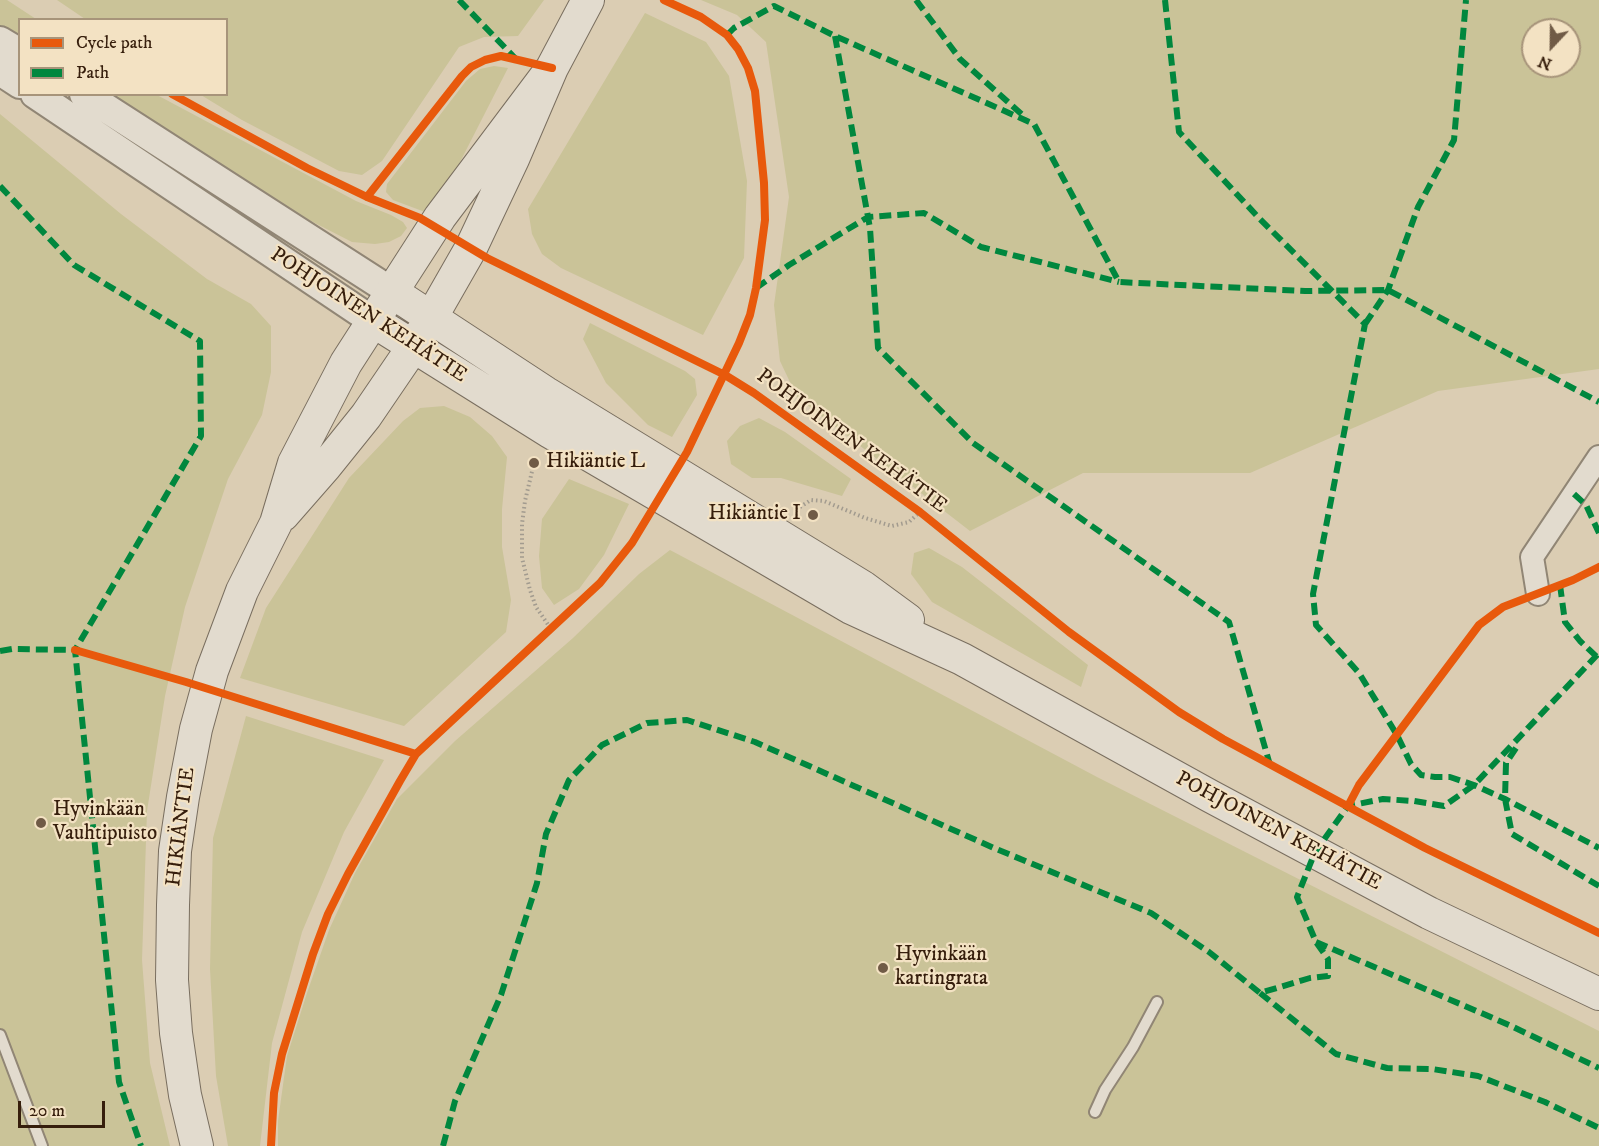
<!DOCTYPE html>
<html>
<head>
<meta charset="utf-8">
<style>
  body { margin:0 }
  #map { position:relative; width:1599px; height:1146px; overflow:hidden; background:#dbcdb3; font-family:"IM FELL DW Pica",serif }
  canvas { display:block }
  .legend { position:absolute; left:18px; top:18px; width:210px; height:78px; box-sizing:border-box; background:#f3e2c3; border:2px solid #a7947a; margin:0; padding:8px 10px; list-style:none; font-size:18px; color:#361e0c }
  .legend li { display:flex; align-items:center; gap:12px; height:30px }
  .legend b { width:30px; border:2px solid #a7947a }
  .north { position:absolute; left:1521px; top:18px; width:60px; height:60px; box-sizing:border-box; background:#f3e2c3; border:2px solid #a7947a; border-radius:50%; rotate:202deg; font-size:16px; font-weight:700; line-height:24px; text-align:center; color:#361e0c }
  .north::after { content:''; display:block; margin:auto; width:21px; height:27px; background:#705b46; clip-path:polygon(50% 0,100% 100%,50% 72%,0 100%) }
  .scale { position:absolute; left:18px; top:1101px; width:87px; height:27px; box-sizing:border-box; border:3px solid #361e0c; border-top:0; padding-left:8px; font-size:18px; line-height:21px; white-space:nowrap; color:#361e0c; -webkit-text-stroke:4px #f3e2c3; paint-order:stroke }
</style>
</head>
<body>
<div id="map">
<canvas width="1599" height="1146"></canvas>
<ul class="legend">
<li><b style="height:8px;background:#e8590c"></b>Cycle path</li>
<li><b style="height:8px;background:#00873e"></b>Path</li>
</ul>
<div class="north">N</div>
<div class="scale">20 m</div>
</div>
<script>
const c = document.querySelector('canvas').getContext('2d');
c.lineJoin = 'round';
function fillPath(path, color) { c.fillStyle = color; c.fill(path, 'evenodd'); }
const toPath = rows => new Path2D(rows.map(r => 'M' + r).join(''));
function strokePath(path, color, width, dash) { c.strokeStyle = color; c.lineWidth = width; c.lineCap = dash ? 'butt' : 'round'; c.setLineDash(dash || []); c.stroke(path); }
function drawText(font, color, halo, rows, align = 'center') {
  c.font = font + ' "IM FELL DW Pica",serif'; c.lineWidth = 4.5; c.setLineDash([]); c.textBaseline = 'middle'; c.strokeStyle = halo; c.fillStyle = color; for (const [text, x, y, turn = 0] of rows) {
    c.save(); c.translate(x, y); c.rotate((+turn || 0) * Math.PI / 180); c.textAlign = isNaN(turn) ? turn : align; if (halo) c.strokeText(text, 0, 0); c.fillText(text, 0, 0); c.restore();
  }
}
const green = toPath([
  [0,0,7,0,36,19,20,20,19,37,0,25],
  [57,0,544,0,518,36,484,37,459,47,382,161,362,175,339,171,242,120,201,95,226,94,226,20,85,19],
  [701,0,1599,0,1599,369,1438,391,1250,473,1083,473,970,531,797,397,780,361,774,305,789,197,766,42,737,15],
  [1533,30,1569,30,1569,66,1533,66],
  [645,13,706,42,729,76,747,181,744,258,703,335,561,268,542,254,532,234,528,209],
  [494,66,508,68,459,164,425,212,393,200,386,192,387,184,466,81,480,69],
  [113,95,157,95,356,201,391,215,403,222,407,228,401,236,389,242,375,244,352,242,309,220],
  [0,114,121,214,207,279,251,304,271,326,271,372,262,415,228,479,185,607,165,696,147,811,142,960,150,1063,170,1146,0,1146],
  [590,323,685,371,695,379,697,395,672,437,648,425,606,383,583,339],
  [444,406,470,417,492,436,507,457,502,509,502,547,511,600,506,632,404,726,240,678,266,608,349,478,403,421,420,408],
  [759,418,785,432,851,479,842,496,781,478,752,478,731,464,727,441,740,426],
  [569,479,629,504,604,555,579,589,554,605,542,588,539,556,542,519],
  [929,548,962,567,1088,665,1081,687,932,602,911,574,914,553],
  [670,550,1097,777,1599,1031,1599,1146,278,1146,278,1121,287,1056,307,993,329,930,355,873,397,799,455,741,573,638,639,574],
  [246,716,384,760,344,832,302,932,272,1043,260,1146,228,1146,216,1076,210,969,213,838]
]);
const path = toPath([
  [534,463,525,501,522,524,522,558,530,590,536,607,551,629],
  [800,507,811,500,824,501,865,518,892,526,909,522,920,512]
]);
const service = toPath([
  [0,1035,42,1146],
  [1095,1112,1105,1090,1133,1047,1157,1002]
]);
const minor = toPath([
  [1538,594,1532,557,1599,457]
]);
const tertiary = toPath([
  [0,41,20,53],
  [0,71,20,84],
  [35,94,373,321],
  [84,94,392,292]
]);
const secondary = toPath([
  [392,292,546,393,863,587,908,620],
  [373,321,550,432,851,608,962,659,1210,796,1429,913,1599,994],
  [283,515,325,467,366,416,413,347,431,318,471,248,513,159,552,68,588,0],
  [197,1146,185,1095,176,1033,172,980,173,905,175,851,183,797,196,729,212,671,242,591,276,523,294,463,346,363,440,217,552,68]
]);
const quiet = toPath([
  [459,0,515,58],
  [916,0,960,59,1026,118],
  [1165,0,1179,132,1259,218,1365,324,1313,594,1316,625,1359,673,1397,735,1411,764,1421,775,1435,777,1450,777,1474,785,1505,799,1599,848],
  [727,35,734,28,774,6,835,36,1034,124,1119,282,1305,291,1388,290,1599,402],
  [835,36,870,228,878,348,973,443,1229,622,1270,765],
  [0,186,74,265,200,341,201,436,75,650,119,1082,141,1146],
  [756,288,789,265,868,217,924,213,981,247,1119,282],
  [1365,324,1388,290,1418,207,1454,140,1466,0],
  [1574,494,1586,505,1599,533],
  [1560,585,1565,622,1580,641,1599,659],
  [0,651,12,649,75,650],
  [1516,748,1506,763,1505,799,1512,834,1599,886],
  [1316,942,1509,1025,1599,1068],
  [1260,993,1336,1054,1387,1068,1432,1069,1478,1076,1545,1102,1599,1128],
  [443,1146,455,1101,501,995,537,883,546,834,569,780,602,745,647,723,687,720,755,742,994,848,1151,913,1209,952,1260,993,1310,978,1328,976,1328,959,1316,942,1297,897,1315,852,1348,806,1383,799,1414,801,1444,806,1474,785,1599,653]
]);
const cycleway = toPath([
  [172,94,307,168,367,197,420,218,487,258,725,375,754,393,920,512,1069,632,1179,712,1223,739,1425,848,1599,933],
  [367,197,462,76,471,67,485,60,501,56,552,68],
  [75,650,186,682,416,754],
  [1348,806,1359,785,1479,625,1503,607,1573,580,1599,567],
  [271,1146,274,1093,282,1054,313,954,328,914,348,874,400,781,416,754,600,583,632,543,687,452,739,343,750,315,756,288,765,220,764,183,755,91,748,68,738,49,727,35,701,17,664,0]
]);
const markers = [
  [534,463,6,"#705b46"],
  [813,515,6,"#705b46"],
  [41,823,6,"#705b46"],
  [883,968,6,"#705b46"]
];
const streetNames = [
  ["POHJOINEN KEHÄTIE",368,316,33],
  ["POHJOINEN KEHÄTIE",851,442,36],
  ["HIKIÄNTIE",182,827,-83],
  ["POHJOINEN KEHÄTIE",1278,832,28]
];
const poiNames = [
  ["Hikiäntie L",546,463],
  ["Hikiäntie I",801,515,"right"],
  ["Hyvinkään",53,811],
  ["Vauhtipuisto",53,835],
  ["Hyvinkään",895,956],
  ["kartingrata",895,980]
];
fillPath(green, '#cac398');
strokePath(service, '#918675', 14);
strokePath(minor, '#918675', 26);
strokePath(tertiary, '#918675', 32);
strokePath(secondary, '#796e5f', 34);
strokePath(path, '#a29b8f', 4, [1.5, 3]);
strokePath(service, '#e2dbce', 10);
strokePath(minor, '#e2dbce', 22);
strokePath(tertiary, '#e2dbce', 28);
strokePath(secondary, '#e2dbce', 32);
strokePath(quiet, '#00873e', 6, [12, 6]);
strokePath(cycleway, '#e8590c', 8);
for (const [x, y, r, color] of markers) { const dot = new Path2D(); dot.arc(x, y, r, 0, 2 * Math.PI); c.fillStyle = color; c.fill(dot); strokePath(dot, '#f3e2c3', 2); }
drawText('21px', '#361e0c', '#f3e2c3', streetNames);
drawText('21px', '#361e0c', '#f3e2c3', poiNames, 'left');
</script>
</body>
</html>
